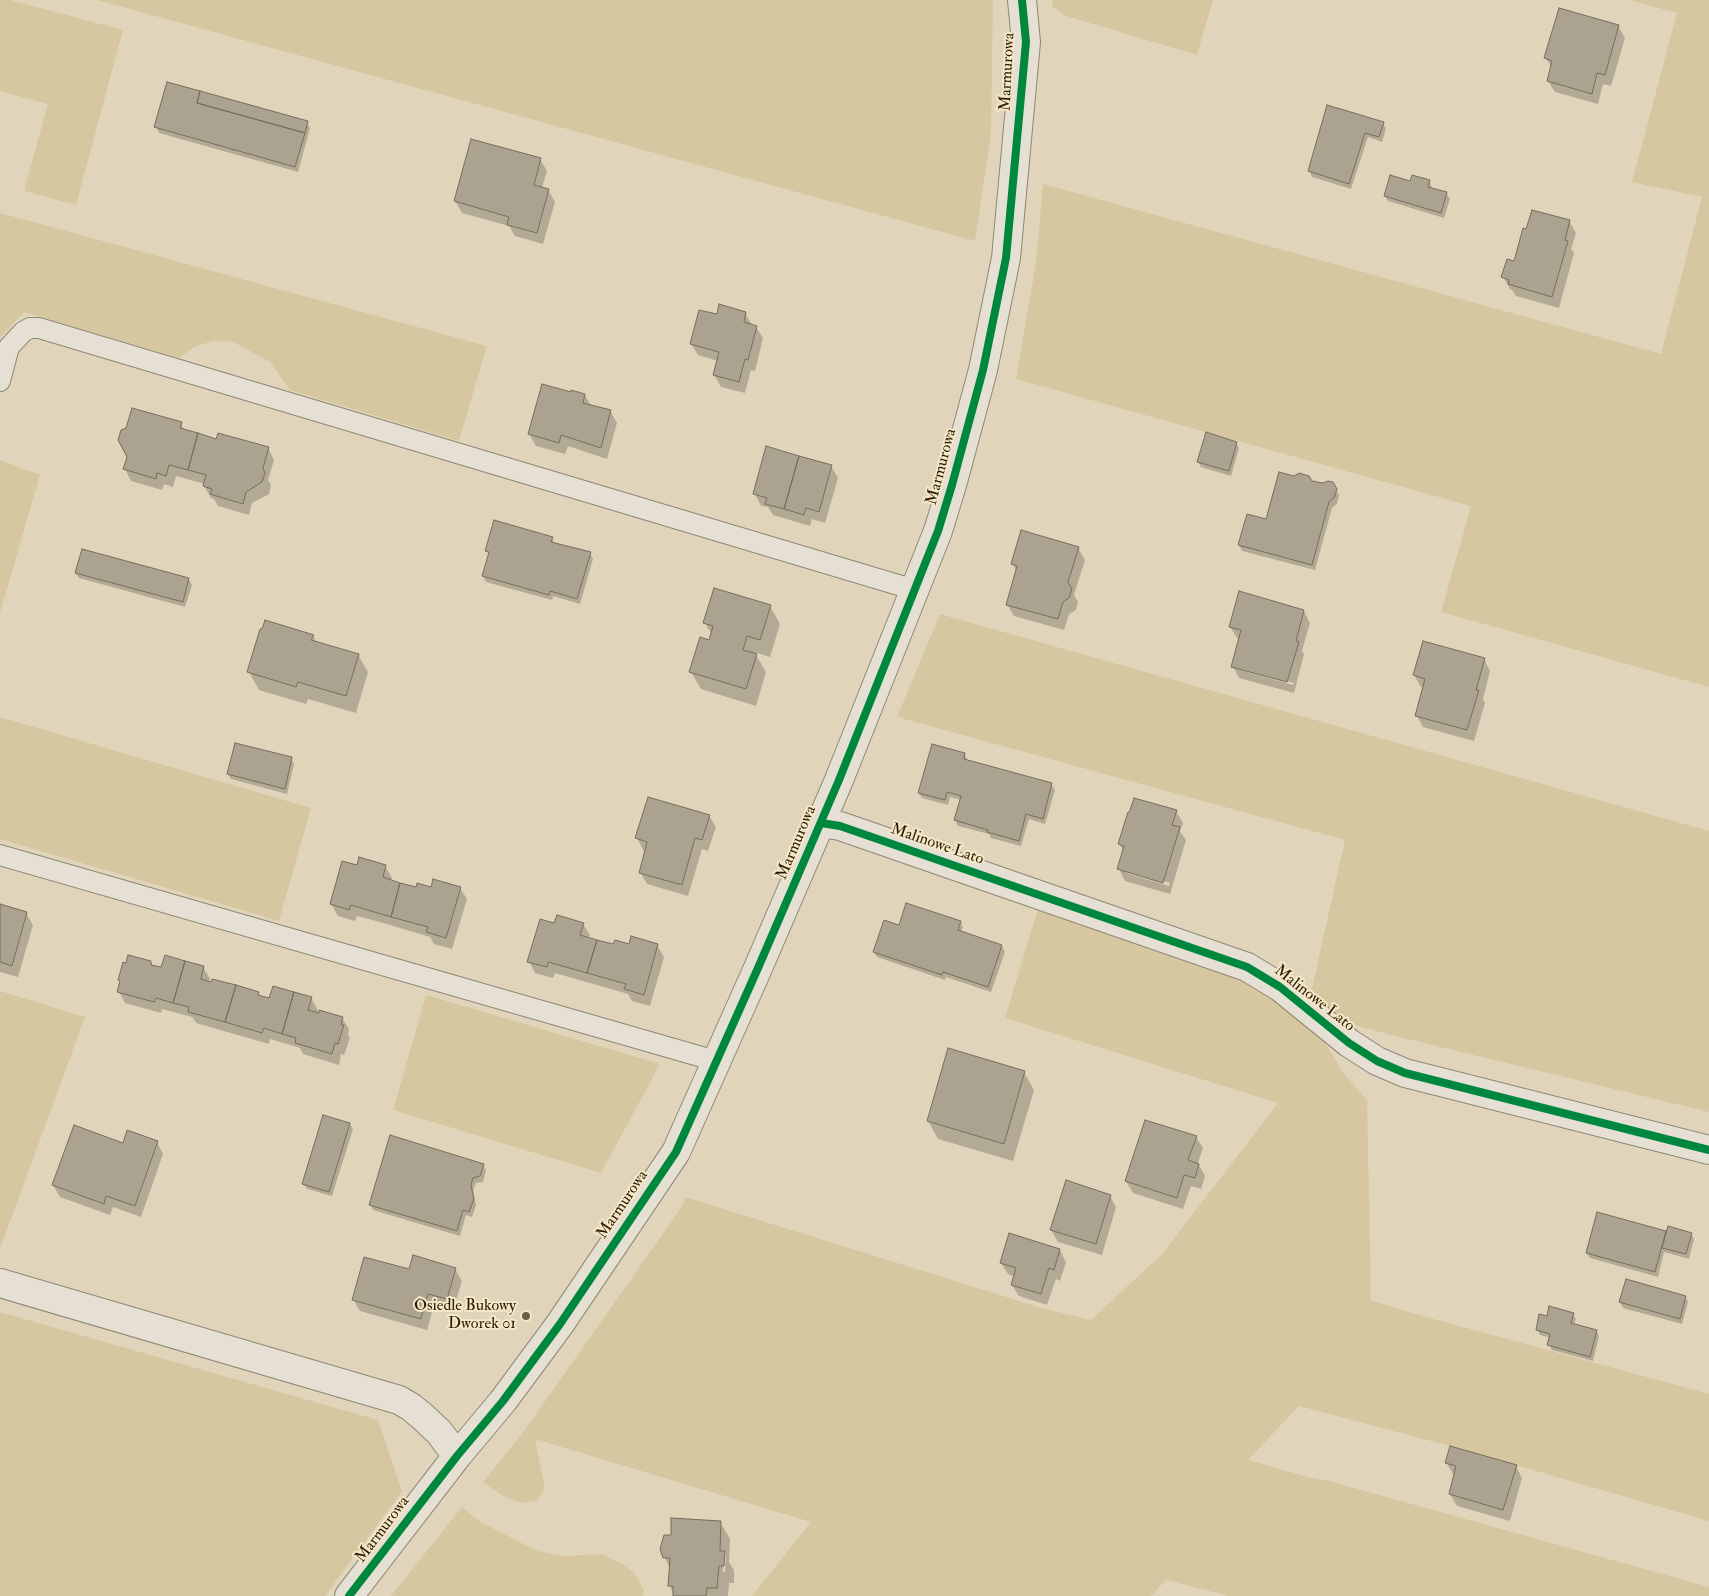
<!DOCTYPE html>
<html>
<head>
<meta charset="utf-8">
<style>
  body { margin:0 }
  canvas { display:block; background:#e0d5ba }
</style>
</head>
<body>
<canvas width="1709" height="1596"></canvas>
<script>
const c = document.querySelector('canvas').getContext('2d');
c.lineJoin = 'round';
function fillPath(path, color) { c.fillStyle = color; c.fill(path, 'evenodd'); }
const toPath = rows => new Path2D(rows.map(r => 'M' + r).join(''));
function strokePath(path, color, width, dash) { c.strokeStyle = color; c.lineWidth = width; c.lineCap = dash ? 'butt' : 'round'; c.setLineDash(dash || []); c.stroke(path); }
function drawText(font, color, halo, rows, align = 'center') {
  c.font = font + ' "IM FELL Double Pica",serif'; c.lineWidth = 4; c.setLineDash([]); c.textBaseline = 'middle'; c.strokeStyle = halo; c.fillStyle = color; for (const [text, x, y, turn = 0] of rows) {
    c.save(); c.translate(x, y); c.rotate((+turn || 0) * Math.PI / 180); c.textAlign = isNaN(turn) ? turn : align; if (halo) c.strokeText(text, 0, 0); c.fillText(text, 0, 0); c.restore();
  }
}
const green = toPath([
  [0,0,10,0,123,30,76,205,24,191,48,104,0,91],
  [97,0,993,0,991,134,975,241],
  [1052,0,1213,0,1197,55,1063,15,1053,7],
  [1629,0,1709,0,1709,687,1441,612,1471,506,1016,379,1036,263,1043,184,1661,354,1702,197,1632,182,1677,13],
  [0,213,487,346,459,441,290,390,270,362,233,342,213,341,194,347,179,358,24,312,0,338],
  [0,460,40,475,0,613],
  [940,614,1709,831,1709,1112,1395,1036,1336,1020,1309,1002,1345,840,897,717],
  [0,717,311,808,279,921,0,839],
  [1039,905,1258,983,1319,1033,1344,1074,1367,1100,1371,1300,1408,1312,1709,1394,1709,1521,1450,1446,1299,1406,1248,1460,1308,1477,1333,1482,1709,1587,1709,1596,1229,1596,1166,1580,1151,1596,752,1596,811,1522,535,1439,544,1483,543,1492,536,1501,523,1503,505,1497,483,1482,522,1434,683,1205,685,1197,1042,1308,1091,1320,1163,1253,1278,1103,1005,1018],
  [0,991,85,1017,0,1249],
  [426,995,660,1064,601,1173,393,1110],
  [0,1312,378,1420,402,1491,325,1596,0,1596],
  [462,1507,479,1521,537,1551,565,1556,601,1554,621,1563,634,1573,644,1589,643,1596,391,1596]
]);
const shadow = toPath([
  [1618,26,1625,38,1611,86,1603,84,1598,104,1555,92,1548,81,1552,69,1546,58],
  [1328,107,1383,123,1386,129,1382,142,1368,137,1351,189,1312,177,1309,171],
  [307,122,310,128,298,172,159,133,156,127],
  [540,159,547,171,542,188,548,190,555,202,543,244,515,236,509,226,462,213,455,201],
  [1429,181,1432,187,1431,189,1446,193,1450,199,1444,218,1388,201,1385,196,1411,183],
  [1569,221,1576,233,1571,249,1574,253,1559,308,1516,296,1512,290,1510,289,1503,277,1515,262],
  [745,313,752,325,756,327,763,338,755,371,751,370,745,393,721,387,714,375,718,361,698,355,691,344,717,316],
  [572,394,585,395,591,406,610,411,617,423,607,459,568,446,565,454,536,446,529,434],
  [181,424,185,431,217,440,268,448,274,460,268,480,271,485,269,494,252,503,249,515,218,506,214,499,211,498,204,486,205,484,176,476,173,487,164,484,162,490,131,481,125,469],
  [1236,443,1239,448,1231,476,1201,467,1198,462],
  [831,466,838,478,825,523,812,519,810,526,773,515,768,507,761,506,755,494],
  [1311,482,1323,485,1332,483,1339,495,1337,504,1332,508,1315,570,1242,551,1239,545],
  [552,538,555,544,590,553,593,559,580,604,553,596,552,600,486,582,483,576,489,555,486,550],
  [1078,548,1085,560,1074,595,1078,602,1076,610,1069,614,1064,630,1014,616,1007,604,1016,571,1013,564],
  [76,573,189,580,192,585,185,607,79,578],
  [770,606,780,624,770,657,757,653,756,655,766,672,756,706,701,689,691,672,710,642,712,635,705,623],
  [1304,611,1310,623,1302,651,1304,654,1294,693,1239,678,1233,666,1240,639,1237,638,1230,627],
  [1240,668,1294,683,1293,685,1240,670],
  [313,636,317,643,358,655,368,672,356,713,308,699,306,704,259,690,249,672],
  [1484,659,1490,671,1483,699,1485,703,1474,741,1423,727,1417,716,1424,688,1421,687,1414,675],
  [965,755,968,761,1051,784,1055,790,1045,824,1029,819,1021,846,991,838,989,834,958,826,955,820,961,800,950,797,948,805,922,798,919,793],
  [291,758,294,764,287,794,231,779,228,774],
  [1176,811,1183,823,1180,831,1186,840,1170,894,1125,881,1119,869,1124,852,1119,844],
  [1126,870,1170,883,1169,886,1126,873],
  [709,816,716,827,708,851,702,849,688,896,647,884,640,872,646,851,643,850,637,838],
  [385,866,392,878,391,881,417,889,460,888,467,899,452,949,434,944,430,937,380,922,357,916,355,921,338,916,331,904,358,867],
  [0,905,26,913,33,925,18,977,0,972],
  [960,922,963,927,961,932,1002,946,1005,952,991,992,946,977,945,980,877,957,874,952,900,926],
  [555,924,583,924,590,935,588,939,614,946,657,945,664,957,650,1006,632,1001,628,994,555,973,553,978,535,973,529,961],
  [151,962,153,967,162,969,203,967,210,979,209,982,258,993,261,997,270,1000,311,998,318,1010,317,1013,342,1018,349,1029,348,1035,350,1038,344,1055,341,1054,339,1065,303,1054,300,1048,270,1039,269,1044,196,1023,192,1017,162,1009,161,1013,125,1003,119,992],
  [1024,1072,1034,1090,1013,1161,938,1139,928,1121],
  [350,1124,353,1129,332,1196,307,1189,303,1183],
  [1196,1137,1203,1148,1198,1163,1205,1176,1201,1189,1191,1186,1183,1209,1133,1193,1126,1181],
  [157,1142,163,1154,141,1217,113,1207,110,1215,60,1197,53,1185,124,1145],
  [483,1165,486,1170,483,1182,476,1183,473,1191,476,1205,472,1217,466,1215,460,1236,373,1210,370,1204],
  [1110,1196,1116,1207,1102,1255,1058,1242,1051,1230],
  [1598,1213,1667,1232,1691,1234,1694,1239,1689,1259,1664,1252,1658,1277,1590,1258,1587,1253],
  [1060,1250,1066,1262,1060,1281,1056,1279,1047,1305,1019,1296,1012,1285,1015,1277,1008,1274,1001,1263],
  [455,1269,462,1281,453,1310,434,1305,427,1330,360,1311,353,1299,410,1271],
  [1685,1297,1688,1302,1682,1324,1623,1308,1620,1302],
  [1573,1314,1576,1319,1574,1325,1596,1331,1599,1336,1593,1361,1552,1350,1549,1345,1551,1338,1540,1335,1537,1329,1547,1318],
  [1446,1462,1516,1466,1522,1478,1510,1521,1457,1506,1450,1494,1455,1475,1453,1474],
  [720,1522,730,1539,729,1562,734,1570,734,1583,729,1583,728,1596,674,1596,670,1586,670,1569,661,1549,664,1536,672,1537],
  [724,1553,726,1553,725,1572,723,1572]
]);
const building = toPath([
  [1559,8,1619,25,1605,75,1597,73,1592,94,1547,81,1552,61,1544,58,1559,8],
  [167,82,200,91,197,103,305,133,295,167,154,127,167,82],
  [200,91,308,121,305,133,197,103,200,91],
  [1327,105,1384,122,1379,137,1365,133,1349,184,1308,171,1327,105],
  [471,139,541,158,534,185,549,189,537,233,507,225,509,217,454,201,471,139],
  [1390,175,1410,181,1412,175,1430,180,1428,187,1447,192,1441,213,1384,196,1390,175],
  [1532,210,1570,220,1565,240,1568,241,1552,297,1508,284,1509,280,1501,277,1507,259,1514,261,1523,228,1526,229,1532,210],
  [719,304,746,312,744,322,757,326,748,360,745,359,739,382,713,375,719,352,690,344,699,310,717,314,719,304],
  [542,384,571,392,571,390,585,394,583,403,611,410,601,448,561,435,559,443,528,434,542,384],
  [132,408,182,422,180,428,198,433,188,470,169,465,166,476,157,473,156,479,123,469,127,457,118,440,121,430,126,428,132,408],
  [1206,432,1237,442,1229,471,1197,462,1206,432],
  [198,433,216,439,218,433,269,447,263,468,265,473,262,482,246,492,243,504,210,494,212,489,203,486,206,475,188,470,198,433],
  [766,446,799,456,784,509,765,504,767,498,753,494,766,446],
  [799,456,832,465,819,512,806,508,804,515,784,509,799,456],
  [1279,472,1294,476,1299,473,1309,476,1312,481,1323,483,1328,481,1333,482,1337,489,1334,498,1329,502,1312,565,1238,545,1247,514,1266,519,1279,472],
  [494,520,553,537,551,542,591,552,577,599,550,591,549,595,482,576,489,552,485,551,494,520],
  [1021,530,1079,547,1068,582,1072,589,1069,598,1063,602,1058,619,1006,605,1017,566,1011,564,1021,530],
  [82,549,189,578,183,602,75,573,82,549],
  [714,588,771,605,760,640,747,636,743,650,757,654,746,689,689,672,700,637,709,640,713,626,703,623,714,588],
  [1239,591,1304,610,1296,641,1299,642,1287,682,1231,667,1241,630,1229,627,1239,591],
  [265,620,314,635,311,640,359,654,346,696,298,682,296,687,247,672,260,629,262,629,265,620],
  [1423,641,1485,658,1476,690,1479,690,1467,730,1415,716,1425,679,1413,675,1423,641],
  [235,743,292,757,285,789,227,774,235,743],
  [932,744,965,753,964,759,1052,783,1043,819,1026,814,1019,841,987,832,988,830,954,820,961,796,947,792,945,800,918,793,932,744],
  [648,797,710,815,702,840,695,838,682,885,639,873,647,842,635,838,648,797],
  [1134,798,1177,810,1172,825,1180,827,1163,883,1117,869,1124,846,1118,844,1128,812,1129,813,1134,798],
  [359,857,386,865,383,877,400,883,391,917,351,905,349,910,330,904,342,861,357,865,359,857],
  [433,879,461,887,446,938,426,932,428,927,391,917,400,883,416,887,417,883,431,887,433,879],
  [906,903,961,921,958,930,1002,945,988,987,943,972,942,975,873,952,884,920,899,925,906,903],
  [0,904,27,912,12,966,0,962,0,904],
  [557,915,584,923,580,935,597,940,587,973,548,962,547,967,527,962,540,919,554,923,557,915],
  [631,936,658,944,644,995,624,989,626,984,587,973,597,940,613,944,615,940,629,944,631,936],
  [128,955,151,961,151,965,161,967,165,955,185,961,173,1003,156,998,154,1002,117,992,120,981,118,980,123,962,126,963,128,955],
  [185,961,204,966,201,979,211,982,212,979,236,985,225,1022,188,1012,189,1007,173,1003,185,961],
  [236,985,259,992,258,995,269,998,273,986,294,992,282,1034,264,1028,262,1033,225,1022,236,985],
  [294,992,312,997,308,1010,319,1013,319,1010,343,1017,341,1025,344,1025,338,1044,335,1043,332,1054,295,1043,296,1038,282,1034,294,992],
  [948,1048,1025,1071,1004,1144,927,1121,948,1048],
  [323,1115,350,1123,329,1192,302,1184,323,1115],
  [1145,1120,1197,1136,1188,1160,1199,1164,1195,1178,1184,1175,1177,1198,1125,1181,1145,1120],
  [74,1125,123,1143,127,1130,158,1141,135,1206,106,1196,104,1204,52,1185,74,1125],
  [390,1135,484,1164,480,1176,473,1178,471,1185,474,1199,469,1212,463,1210,457,1231,369,1205,390,1135],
  [1066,1180,1111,1195,1096,1244,1050,1230,1066,1180],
  [1597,1212,1666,1231,1655,1272,1586,1253,1597,1212],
  [1668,1226,1692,1233,1686,1254,1662,1248,1668,1226],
  [1009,1233,1060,1249,1054,1270,1049,1268,1041,1294,1011,1285,1016,1268,1000,1263,1009,1233],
  [413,1255,456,1268,447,1299,428,1294,421,1319,352,1300,364,1257,409,1269,413,1255],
  [1626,1279,1686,1296,1680,1319,1619,1302,1626,1279],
  [1549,1306,1574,1313,1571,1323,1597,1330,1590,1357,1547,1345,1550,1334,1536,1330,1539,1314,1547,1316,1549,1306],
  [1450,1446,1517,1465,1503,1510,1449,1494,1456,1466,1445,1463,1450,1446],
  [671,1518,721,1521,720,1551,725,1551,724,1566,719,1566,717,1588,707,1588,706,1596,673,1596,673,1586,668,1586,670,1558,663,1558,660,1549,664,1535,671,1535,671,1518]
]);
const service = toPath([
  [0,381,9,347,23,332,30,328,39,328,915,590],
  [0,855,716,1061]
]);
const minor = toPath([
  [821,823,840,826,1247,967,1280,987,1349,1043,1377,1061,1405,1073,1709,1150],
  [0,1283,399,1400,411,1407,423,1417,439,1432,457,1456],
  [349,1596,457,1456,503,1401,560,1324,676,1152,758,968,839,780,938,531,952,485,983,370,1006,258,1026,42,1022,0]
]);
const cycleway = toPath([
  [821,823,840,826,1247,967,1280,987,1349,1043,1377,1061,1405,1073,1709,1150],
  [349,1596,457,1456,503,1401,560,1324,676,1152,758,968,839,780,938,531,952,485,983,370,1006,258,1026,42,1022,0]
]);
const markers = [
  [526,1316,5,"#6b5d42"]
];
const streetNames = [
  ["Marmurowa",1008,72,-87],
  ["Marmurowa",942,467,-75],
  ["Marmurowa",797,843,-67],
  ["Malinowe Lato",937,845,19],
  ["Malinowe Lato",1314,999,38],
  ["Marmurowa",623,1205,-56],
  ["Marmurowa",383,1530,-53]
];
const poiNames = [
  ["Osiedle Bukowy",516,1307],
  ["Dworek 01",516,1325]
];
fillPath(green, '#d7c7a1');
fillPath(shadow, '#0003');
fillPath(building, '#aba28f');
strokePath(building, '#756e5c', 1);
strokePath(service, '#8f8775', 22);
strokePath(minor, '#8f8775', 30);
strokePath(service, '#e5e0d3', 20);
strokePath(minor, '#e5e0d3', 28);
strokePath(cycleway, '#00873e', 8);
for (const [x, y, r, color] of markers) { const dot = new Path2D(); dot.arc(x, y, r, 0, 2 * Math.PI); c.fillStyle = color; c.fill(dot); strokePath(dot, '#f5e8c8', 2); }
drawText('16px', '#2c1c02', '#f5e8c8', streetNames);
drawText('16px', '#2c1c02', '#f5e8c8', poiNames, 'right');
</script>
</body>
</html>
